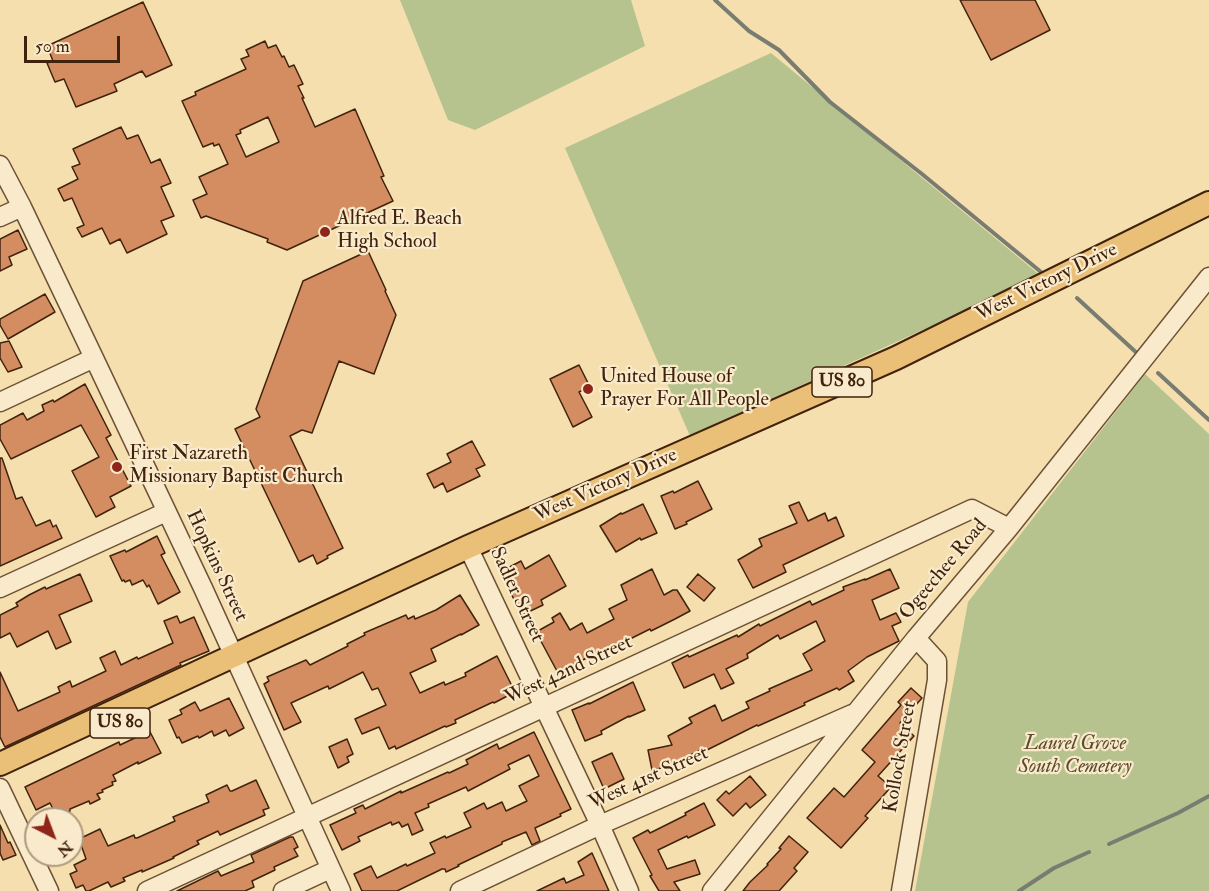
<!DOCTYPE html>
<html>
<head>
<meta charset="utf-8">
<style>
  body { margin:0 }
  #map { position:relative; width:1209px; height:891px; overflow:hidden; background:#f5dfaf; font-family:"IM FELL Double Pica",serif }
  canvas { display:block }
  .north { position:absolute; left:24px; top:807px; width:60px; height:60px; box-sizing:border-box; background:#f8eacb; border:2px solid #ae9a7f; border-radius:50%; rotate:138deg; font-size:16px; font-weight:700; line-height:24px; text-align:center; color:#40220d }
  .north::after { content:''; display:block; margin:auto; width:21px; height:27px; background:#8f2418; clip-path:polygon(50% 0,100% 100%,50% 72%,0 100%) }
  .scale { position:absolute; left:24px; top:36px; width:96px; height:27px; box-sizing:border-box; border:3px solid #40220d; border-top:0; padding-left:8px; font-size:18px; line-height:21px; white-space:nowrap; color:#40220d; -webkit-text-stroke:4px #f8eacb; paint-order:stroke }
</style>
</head>
<body>
<div id="map">
<canvas width="1209" height="891"></canvas>
<div class="north">N</div>
<div class="scale">50 m</div>
</div>
<script>
const c = document.querySelector('canvas').getContext('2d');
c.lineJoin = 'round';
function fillPath(path, color) { c.fillStyle = color; c.fill(path, 'evenodd'); }
const toPath = rows => new Path2D(rows.map(r => 'M' + r).join(''));
function strokePath(path, color, width, dash) { c.strokeStyle = color; c.lineWidth = width; c.lineCap = dash ? 'butt' : 'round'; c.setLineDash(dash || []); c.stroke(path); }
function drawText(font, color, halo, rows, align = 'center') {
  c.font = font + ' "IM FELL Double Pica",serif'; c.lineWidth = 4.5; c.setLineDash([]); c.textBaseline = 'middle'; c.strokeStyle = halo; c.fillStyle = color; for (const [text, x, y, turn = 0] of rows) {
    c.save(); c.translate(x, y); c.rotate((+turn || 0) * Math.PI / 180); c.textAlign = isNaN(turn) ? turn : align; if (halo) c.strokeText(text, 0, 0); c.fillText(text, 0, 0); c.restore();
  }
}
const green = toPath([
  [400,0,631,0,645,46,475,130,448,120],
  [771,53,1041,276,690,436,565,148],
  [1145,374,1209,434,1209,891,915,891,968,602]
]);
const stream = toPath([
  [715,0,749,31,779,50,830,102,922,174,1041,272],
  [1077,298,1139,355],
  [1158,373,1209,420],
  [1109,844,1178,813,1209,796],
  [1019,891,1054,868,1089,852]
]);
const building = toPath([
  [960,0,1035,0,1050,30,991,60,960,0],
  [143,2,172,65,146,77,142,71,114,84,117,91,76,107,64,79,55,82,47,63,53,61,47,46,143,2],
  [265,41,268,48,276,45,282,57,284,56,289,67,294,65,303,84,298,86,304,98,302,98,315,127,355,109,384,176,381,177,393,201,287,250,267,242,268,239,206,216,201,218,193,200,207,194,199,177,228,164,219,144,214,146,213,143,203,147,182,101,196,95,195,92,246,69,241,59,249,56,246,50,265,41],
  [268,117,279,142,246,157,236,135,241,133,240,130,268,117],
  [121,127,127,139,138,135,151,163,160,159,171,183,161,187,174,216,161,221,167,234,127,253,120,239,110,244,102,228,82,237,77,228,84,225,72,198,64,201,58,189,78,179,72,167,80,164,73,149,121,127],
  [18,230,27,249,9,257,12,265,0,271,0,239,18,230],
  [368,251,386,290,385,291,396,315,374,374,339,361,312,433,302,430,290,436,343,548,327,556,328,558,317,564,313,555,299,562,235,429,260,417,256,409,303,281,368,251],
  [45,294,55,312,8,339,0,325,0,319,45,294],
  [9,341,22,367,8,372,0,358,0,343,9,341],
  [579,365,590,387,579,392,592,417,573,427,550,379,579,365],
  [85,384,111,435,106,438,131,486,110,497,115,507,96,517,72,471,99,457,81,425,11,459,0,439,0,425,23,413,27,420,44,411,42,405,53,400,54,402,85,384],
  [472,441,485,465,476,469,480,476,447,492,443,483,434,488,427,474,451,462,447,454,472,441],
  [0,458,2,458,16,499,22,497,36,526,50,520,53,527,56,525,62,538,0,566,0,458],
  [698,481,712,509,686,522,687,524,675,529,661,496,673,491,674,493,698,481],
  [799,502,808,521,825,513,828,521,836,517,844,536,783,565,786,572,753,588,738,560,762,546,759,539,797,523,789,506,799,502],
  [643,504,657,533,641,540,640,538,616,552,600,526,621,513,622,514,643,504],
  [157,536,165,553,161,555,180,592,158,604,149,585,147,587,143,580,132,585,130,580,125,582,124,580,122,581,110,556,125,550,126,552,157,536],
  [549,555,566,586,541,600,543,605,522,615,500,572,521,561,525,569,549,555],
  [652,569,664,595,673,590,677,590,690,611,675,619,651,631,650,629,602,653,600,651,558,673,536,632,554,622,552,618,560,613,570,630,582,623,587,633,614,619,609,609,627,600,621,585,652,569],
  [890,569,899,588,872,600,880,620,896,613,901,622,892,626,899,641,867,657,848,671,854,681,839,690,837,688,804,703,805,705,758,726,757,725,705,751,704,748,675,763,676,765,652,770,648,750,672,745,668,736,692,723,689,718,715,705,722,721,749,708,746,702,770,691,769,689,812,670,803,654,825,641,816,621,780,639,778,635,747,654,748,658,726,669,734,683,721,689,714,674,684,688,672,663,688,655,689,657,737,635,738,637,759,624,760,626,810,601,812,605,844,590,843,587,865,579,865,580,890,569],
  [80,574,92,601,59,615,71,642,56,649,48,631,17,647,10,633,0,638,0,615,18,606,16,603,29,595,45,587,46,589,80,574],
  [698,574,715,588,704,601,687,587,698,574],
  [460,595,479,625,461,635,461,634,431,649,436,661,410,673,420,693,444,682,445,685,466,676,465,673,497,656,515,692,494,703,493,702,455,720,456,723,446,727,445,726,396,749,395,746,389,749,379,727,362,734,355,719,386,705,378,688,372,690,363,672,329,689,328,686,291,703,301,722,284,730,264,684,269,681,267,677,306,660,310,665,348,646,347,644,365,635,364,633,406,615,408,619,414,616,415,619,436,610,460,595],
  [177,616,180,623,194,617,209,651,180,663,181,665,5,747,0,737,0,672,18,711,60,692,58,687,70,681,72,687,106,671,100,658,115,651,121,665,137,657,138,659,173,643,164,621,177,616],
  [633,682,645,710,629,717,629,716,601,731,602,734,585,741,572,710,589,703,589,704,633,682],
  [911,688,922,698,900,723,914,736,878,776,891,787,865,816,868,818,841,848,807,818,834,788,844,797,875,762,862,750,901,705,898,702,911,688],
  [229,698,244,728,229,736,226,730,214,736,212,731,199,738,198,736,182,743,179,737,177,738,169,720,182,714,180,710,195,702,200,711,229,698],
  [148,728,161,753,138,764,138,762,113,775,116,781,112,782,113,785,102,790,103,792,97,794,100,799,90,804,89,801,70,809,70,811,57,817,50,803,36,810,25,787,119,742,120,745,139,736,137,733,148,728],
  [534,732,571,809,560,814,561,816,535,828,540,841,532,845,526,832,502,842,502,844,458,865,459,866,446,872,445,869,442,869,397,891,362,891,354,874,371,866,377,878,406,864,407,866,435,853,430,843,445,836,446,838,471,827,464,813,484,803,487,809,502,802,506,811,527,801,519,786,539,776,529,755,508,765,510,769,468,791,466,787,428,804,429,807,415,813,423,830,412,835,408,824,402,827,399,822,392,825,391,822,358,837,360,841,342,850,330,825,356,813,354,809,363,805,365,809,401,791,401,793,448,772,449,773,468,764,466,760,497,744,499,749,534,732],
  [347,739,353,754,347,757,349,762,338,768,329,747,347,739],
  [612,753,624,779,604,789,592,762,612,753],
  [750,776,766,795,750,808,746,803,733,816,717,800,726,791,729,794,750,776],
  [256,780,269,808,263,810,265,815,220,835,218,831,197,841,199,844,173,857,174,858,142,872,142,870,123,878,125,881,111,887,108,882,89,891,86,891,83,885,76,888,70,874,77,871,74,865,86,859,79,839,100,829,108,846,134,835,135,838,137,838,175,821,173,817,209,802,206,795,227,785,230,791,232,791,256,780],
  [704,803,715,825,688,838,687,836,658,850,667,869,695,860,700,874,674,882,680,891,659,891,650,876,652,875,633,838,648,830,650,833,686,815,685,813,704,803],
  [0,825,8,843,10,842,16,855,3,860,0,853,0,825],
  [789,836,808,852,794,868,797,871,779,891,743,891,750,882,768,865,767,864,781,849,779,848,789,836],
  [290,837,293,837,298,847,294,849,298,856,274,867,275,870,252,881,254,887,245,891,177,891,218,871,221,876,254,862,251,855,290,837],
  [592,853,609,891,537,891,564,878,566,883,584,875,578,862,592,853]
]);
const minor = toPath([
  [0,165,22,207,94,358,203,588,341,891],
  [0,217,22,207],
  [0,402,94,358],
  [468,547,600,825,629,891],
  [0,588,166,512],
  [0,788,49,891],
  [147,891,972,509,1009,528],
  [283,891,330,869],
  [460,891,600,825,852,714],
  [712,891,916,638,1009,528,1209,277],
  [901,891,937,680,937,661,916,638]
]);
const major = toPath([
  [0,764,468,547,896,358,1209,203]
]);
const markers = [
  [325,232,6,"#8f2418"],
  [588,389,6,"#8f2418"],
  [117,467,6,"#8f2418"]
];
const shields = [
  [842,382,60],
  [120,723,60]
];
const shieldNames = [
  ["US 80",842,382],
  ["US 80",120,723]
];
const poiNames = [
  ["Alfred E. Beach",337,220],
  ["High School",337,243],
  ["United House of",600,378],
  ["Prayer For All People",600,401],
  ["First Nazareth",129,455],
  ["Missionary Baptist Church",129,478]
];
const streetNames = [
  ["West Victory Drive",1047,283,-26],
  ["West Victory Drive",606,486,-24],
  ["Hopkins Street",216,566,65],
  ["Ogeechee Road",944,570,-50],
  ["Sadler Street",516,595,65],
  ["West 42nd Street",569,671,-25],
  ["Kollock Street",901,757,-80],
  ["West 41st Street",649,779,-24]
];
const parkNames = [
  ["Laurel Grove",1075,745],
  ["South Cemetery",1075,768]
];
fillPath(green, '#b7c38e');
strokePath(stream, '#797d71', 4);
fillPath(building, '#d48d61');
strokePath(building, '#40220d', 1.5);
strokePath(minor, '#6d5136', 21);
strokePath(major, '#40220d', 26);
strokePath(minor, '#f8eacb', 18);
strokePath(major, '#eac078', 22);
for (const [x, y, r, color] of markers) { const dot = new Path2D(); dot.arc(x, y, r, 0, 2 * Math.PI); c.fillStyle = color; c.fill(dot); strokePath(dot, '#f8eacb', 2); }
for (const [x, y, w] of shields) { const box = new Path2D(); box.roundRect(x - w / 2, y - 15, w, 30, 4.5); c.fillStyle = '#f8eacb'; c.fill(box); strokePath(box, '#40220d', 1.5); }
drawText('bold 18px', '#40220d', null, shieldNames);
drawText('20px', '#40220d', '#f8eacb', poiNames, 'left');
drawText('20px', '#40220d', '#f8eacb', streetNames);
drawText('italic 20px', '#5e4a2d', '#f8eacb', parkNames);
</script>
</body>
</html>
